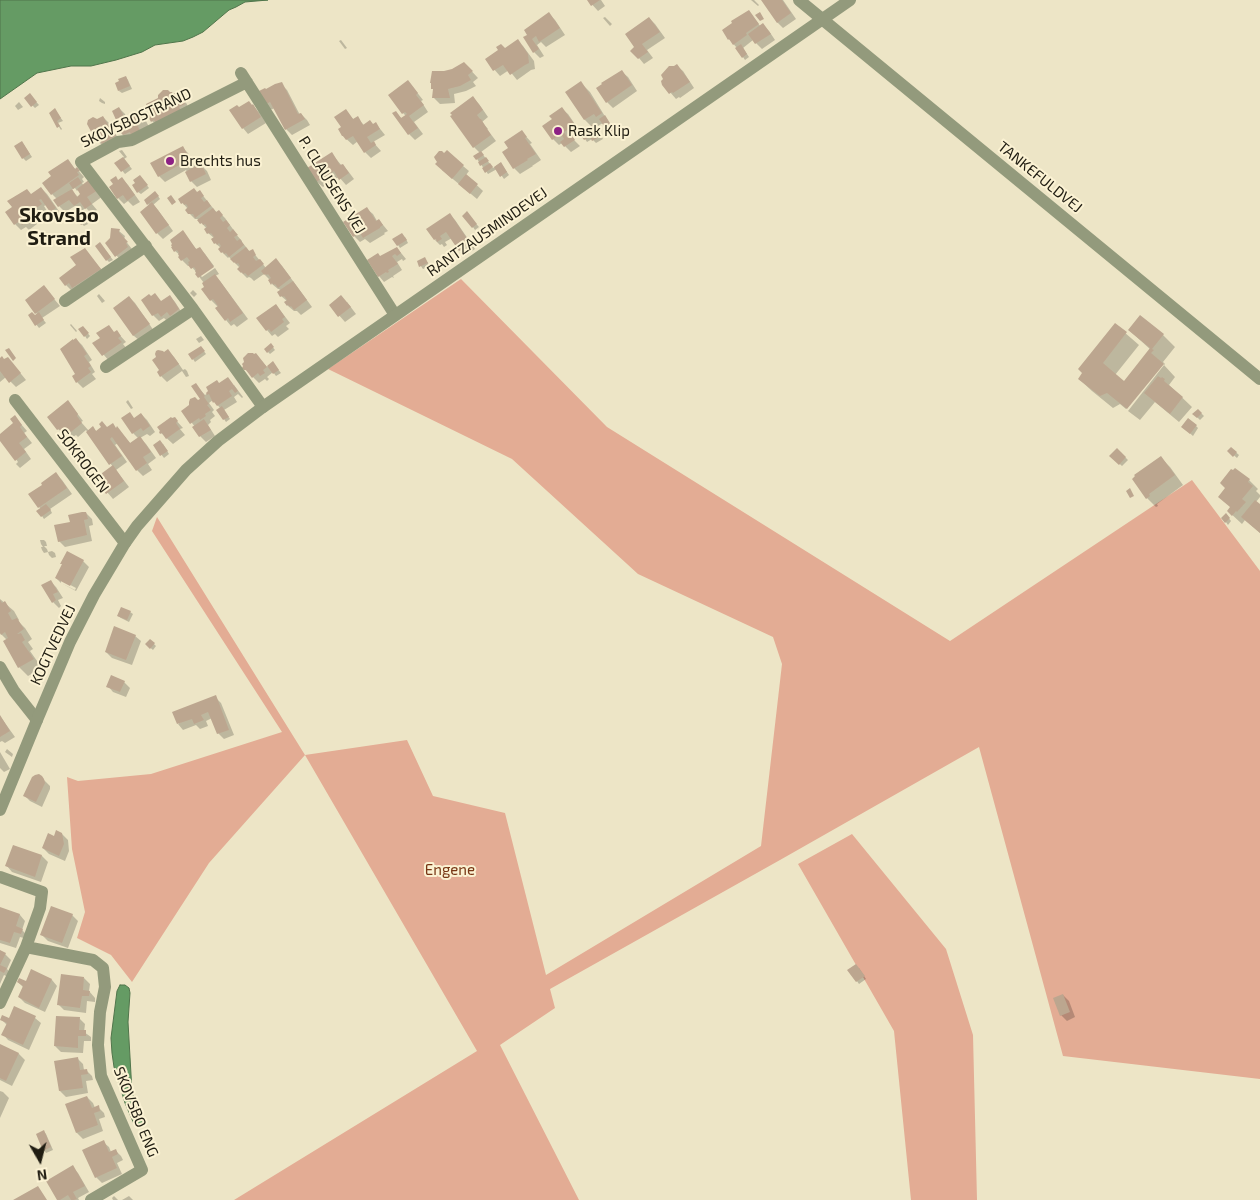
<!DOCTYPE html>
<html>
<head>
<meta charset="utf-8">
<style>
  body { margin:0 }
  #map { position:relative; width:1260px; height:1200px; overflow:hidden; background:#ede5c6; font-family:"Exo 2",sans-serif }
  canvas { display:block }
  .north { position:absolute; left:15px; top:1135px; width:50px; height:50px; -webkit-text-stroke:4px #fbf2d3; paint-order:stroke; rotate:172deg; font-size:14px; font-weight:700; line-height:20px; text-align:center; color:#201d12 }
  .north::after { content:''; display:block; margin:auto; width:18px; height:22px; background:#201d12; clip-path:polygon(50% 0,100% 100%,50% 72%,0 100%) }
</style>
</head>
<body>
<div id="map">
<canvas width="1260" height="1200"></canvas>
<div class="north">N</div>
</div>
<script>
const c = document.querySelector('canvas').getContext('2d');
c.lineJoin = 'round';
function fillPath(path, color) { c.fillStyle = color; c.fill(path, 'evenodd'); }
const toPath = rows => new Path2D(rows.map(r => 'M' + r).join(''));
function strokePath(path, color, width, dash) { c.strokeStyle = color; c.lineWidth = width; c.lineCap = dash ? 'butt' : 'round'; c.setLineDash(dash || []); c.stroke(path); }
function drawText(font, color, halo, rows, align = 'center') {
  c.font = font + ' "Exo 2",sans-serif'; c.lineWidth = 4; c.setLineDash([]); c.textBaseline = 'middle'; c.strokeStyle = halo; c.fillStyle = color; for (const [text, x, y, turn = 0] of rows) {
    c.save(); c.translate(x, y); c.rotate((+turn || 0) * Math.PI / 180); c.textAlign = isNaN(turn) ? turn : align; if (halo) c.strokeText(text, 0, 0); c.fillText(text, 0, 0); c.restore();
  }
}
const green = toPath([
  [461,279,607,427,950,641,1192,480,1260,571,1260,1079,1063,1056,979,747,780,860,550,989,555,1008,500,1045,579,1200,234,1200,477,1051,305,755,209,863,132,982,111,955,77,938,85,912,72,849,67,777,78,781,151,774,282,732,152,531,157,517,305,755,407,740,433,796,505,813,546,975,761,846,782,664,773,637,638,574,512,459,328,369],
  [852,834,946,949,973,1035,977,1200,911,1200,894,1031,798,864]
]);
const water = toPath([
  [0,0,268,0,245,2,236,7,229,10,203,32,193,37,183,41,155,45,142,52,116,60,91,66,71,66,37,73,0,99,0,0],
  [120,985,125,985,129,988,130,993,128,1022,132,1092,136,1107,143,1122,143,1124,137,1126,134,1124,125,1103,114,1067,112,1053,111,1038,117,991,120,985]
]);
const shadow = toPath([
  [588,0,601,0,605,6,598,11],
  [751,0,754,0,759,5,758,6],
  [762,0,783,0,796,19,783,28,777,22],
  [748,11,761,27,763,25,769,31,775,40,762,49,753,40,743,48,749,57,745,60,737,48,729,39],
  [549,14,555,20,565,35,546,47,541,42,537,45,544,56,540,58,534,52,525,38],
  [605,17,612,24,610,26,603,18],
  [649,18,655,24,665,38,647,50,653,58,644,64,639,58,636,48],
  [341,40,347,48,345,49,339,41],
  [517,41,523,46,534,61,535,69,531,70,517,80,509,70,500,76,486,60,505,49],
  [464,63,478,78,473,82,476,86,466,91,454,94,455,103,440,104,434,98,434,90,432,88,444,72,453,70],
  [677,66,683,71,694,88,680,98,679,97,676,99,663,84],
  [622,72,628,77,637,91,613,108,607,102],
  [126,77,128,80,132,89,122,93,119,91],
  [408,81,423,100,421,101,428,112,414,122,423,134,415,140,409,134,396,112,402,119,406,116,403,113],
  [581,83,590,92,617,136,614,138,603,123,596,127,603,139,596,143,592,139,587,142,580,131,571,137,580,146,571,152,562,143,559,145,553,139,544,126,553,120,562,109,568,114,581,133,591,126,585,120,567,92],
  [281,84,287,90,300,115,301,114,307,120,310,125,292,135,286,129,275,108,270,110,265,104],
  [178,93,184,99,190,110,158,127,152,121,152,115,159,99,174,96],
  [30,95,39,105,35,108,26,99],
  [100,98,105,102,105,104,102,103,99,101],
  [473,98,479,104,488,117,482,122,488,129,487,129,496,141,481,152,493,168,500,163,503,166,509,175,504,179,497,169,488,174,477,159,480,153,474,147],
  [19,102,23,107,18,110,15,106],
  [253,106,259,112,266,123,248,134,243,128],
  [119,108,125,114,127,118,139,113,145,119,149,127,126,138,120,132],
  [55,110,63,121,58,123,62,129,61,130,50,113],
  [346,111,354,120,357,118,364,125,374,125,376,124,381,130,385,135,373,142,381,151,371,158,365,152,358,141,353,145,343,136,342,128],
  [103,117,109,123,114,133,118,137,103,146,97,140,97,120],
  [522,132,532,143,530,144,541,160,532,166,533,166,520,174,514,168,510,148],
  [24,145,32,157,26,161,23,158],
  [182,147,188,153,196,168,201,165,207,171,211,180,197,187,191,181,186,170,165,182,159,176],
  [122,150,127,157,124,159,132,169,125,174,116,163,124,157,119,151],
  [332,154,342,166,343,165,348,171,354,179,346,185,339,177,323,187,317,182,309,169],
  [68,161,76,170,77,169,84,177,82,179,84,182,82,183,84,186,90,181,103,196,92,204,97,210,93,213,95,215,90,218,86,214,90,212,86,208,81,211,75,206,65,212,59,206,57,199,52,194],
  [75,188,77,191,79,189,82,194,78,197,71,190],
  [463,166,469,171,466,175,483,191,477,199,442,170],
  [122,179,128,185,140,202,133,206,128,201,124,204,118,198,111,187],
  [142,179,149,188,141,194,138,192],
  [41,188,47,194,61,214,57,217,46,205,44,206,47,211,34,219,37,224,29,230,26,227,21,230,15,224,7,212],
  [200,192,217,213,219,212,225,218,235,232,234,232,242,241,242,242,250,252,252,251,266,268,276,260,282,266,312,307,301,315,297,311,294,311,288,306,286,302,287,301,281,296,281,291,279,289,278,289,272,284,269,280,270,280,264,274,254,281,251,278,249,277,247,278,241,272,240,268,229,257,228,258,222,252,220,249,221,248,215,243,214,238,208,233,207,229,198,219,195,219,189,213,188,209,180,200],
  [158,196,160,199,153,205,158,210,173,231,163,239,157,233,150,206,148,204],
  [367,209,373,214,377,221,379,220,388,231,384,233,385,234,370,243,365,239,360,242,354,236],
  [450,215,455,220,475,249,465,256,460,250,452,238,445,242,447,245,444,247,442,244,440,245,435,240],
  [469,216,479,227,475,230,473,227],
  [85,220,88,224,84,226,82,224],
  [119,231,125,236,124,239,132,249,122,262,106,243],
  [182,232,197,250,200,249,205,254,214,266,200,275,202,277,215,268,219,274,215,276,220,281,248,319,237,327,234,324,231,326,226,320,218,307,211,300,203,289,206,287,204,283,197,274,198,274,190,265,188,266,182,260,180,257,181,256,175,251],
  [405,237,408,243,400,248,398,245],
  [103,247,113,260,109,262,107,260],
  [397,248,406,259,403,261,402,259,397,262,402,270,393,276,394,278,392,277,384,282,379,276,380,257],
  [85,250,106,275,72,291,66,285],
  [425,259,430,266,423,269,418,262],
  [44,287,60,306,42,318,46,323,39,328,29,315,35,316,38,315,36,313],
  [193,290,197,294,194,297,190,293],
  [99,294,105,301,102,303,97,296],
  [170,296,175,302,184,316,168,322,164,318,159,321,153,315,162,302],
  [129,297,135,303,154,331,140,341,134,336,114,308],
  [347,302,356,314,345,322,330,305],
  [276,305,290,323,286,326,289,329,278,337,275,334,272,336,267,330],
  [71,324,77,331,76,332,70,325],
  [1116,325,1139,345,1115,375,1125,382,1151,350,1129,330,1163,335,1175,347,1163,362,1165,364,1164,365,1163,363,1126,409,1120,404,1113,408,1092,391,1079,379],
  [85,330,90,336,87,339,85,336],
  [117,332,126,342,123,344,127,349,109,361,94,343],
  [201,336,204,340,199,343,196,339],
  [76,339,82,345,92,360,89,362,95,372,92,374,96,379,83,388,77,382],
  [271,345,275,350,270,354,268,352],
  [203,350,206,354,195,362,193,359],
  [168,351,174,357,183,370,185,369,187,371,189,376,186,377,182,371,167,382,161,376,161,371,164,354],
  [256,355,267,367,273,363,281,373,276,376,273,372,267,377,269,379,267,381,265,379,259,383,245,369],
  [0,360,13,364,26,380,16,387,6,377,0,382],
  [1164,365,1175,377,1169,385,1192,407,1179,422,1155,402,1140,420,1128,411],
  [220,384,234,385,243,397,242,398,238,394,234,397,237,402,224,410,230,419,226,422,224,419,221,409,213,400,209,403,214,410,212,412,215,416,210,420,211,422,208,425,215,436,206,442,200,436,195,427,183,411,201,399,196,385,205,395],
  [128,400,133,408,131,409,126,402],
  [73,408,83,421,81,422,89,431,93,428,97,432,107,428,117,428,131,444,139,439,133,433,123,419,135,419,141,414,147,420,155,432,150,436,147,434,140,438,146,444,156,458,148,464,152,470,143,476,137,470,118,443,115,445,127,462,116,470,129,487,113,499,96,479,113,467,86,430,78,437,76,435,70,439,58,429],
  [1198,410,1204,416,1200,420,1194,414],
  [15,417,27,431,24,433,32,443,24,449,31,459,20,468,16,464,18,462,0,437,0,435,15,423],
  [174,418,183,428,180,429,185,435,173,444,160,432],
  [1196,426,1198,428,1193,436,1183,427],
  [163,444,169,454,164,458,154,445],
  [1231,448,1239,455,1237,458,1229,451],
  [1117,449,1128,460,1122,466,1111,456],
  [1161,458,1170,467,1183,485,1157,504,1158,506,1156,507,1147,498,1133,479],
  [56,474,62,480,72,494,50,509,52,513,44,519,42,516,41,509,39,507],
  [1249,480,1258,489,1256,491,1260,495,1260,497,1256,502,1260,506,1260,533,1245,520,1242,524,1228,511],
  [86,513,92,519,93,525,89,526,92,541,65,547,59,541,71,523],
  [1228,517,1231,521,1228,525,1223,518],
  [40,540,44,540,46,542,47,546,44,546,47,549,48,552,44,553,42,550,41,547,43,547,41,544],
  [52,551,55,553,56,557,52,558,49,555,48,552],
  [83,561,89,567,76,591,61,583,75,590,76,588,61,580,61,583,56,578],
  [50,581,56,587,63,598,58,600,61,606,59,608,53,602],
  [0,599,14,611,19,620,18,621,25,628,32,639,28,642,33,649,30,651,42,668,28,676,19,667,7,640,0,633],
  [130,612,133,614,129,622,121,618,118,616],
  [135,636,141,641,132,665,112,658,106,652],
  [150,640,156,646,153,650,146,644],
  [124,682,130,688,126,697,113,692,108,686],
  [215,697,221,703,234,735,224,739,218,733,212,718,206,721,208,726,200,729,196,725,183,730,178,724],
  [0,716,15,737,5,743,2,741,0,742],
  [7,749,13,754,12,757,5,752],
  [0,752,10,769,4,772,0,768],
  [41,777,50,786,50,789,42,807,30,801,25,796],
  [62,834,68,840,69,851,65,861,49,854,43,848,54,837],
  [14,846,42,856,48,862,41,882,12,872,7,866],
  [0,908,20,915,25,921,22,930,28,936,27,939,20,937,16,948,0,943],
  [72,915,78,921,68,948,48,941,42,935],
  [0,952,5,954,11,960,7,969,12,975,10,978,4,975,0,984],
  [859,968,866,979,859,984,849,970],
  [32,971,52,980,57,986,45,1012,25,1003,19,997,24,988,18,982,26,982],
  [84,978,90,984,89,991,95,998,95,1002,87,1001,86,1013,64,1010,58,1004],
  [1063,995,1069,1001,1075,1017,1067,1021,1061,1015],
  [35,1018,41,1023,29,1050,8,1040,3,1034,7,1025,2,1020],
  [79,1018,85,1024,84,1032,91,1037,91,1041,84,1041,83,1053,61,1052,55,1046],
  [0,1045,19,1054,25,1060,12,1086,0,1080],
  [77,1058,83,1064,84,1070,86,1070,92,1076,93,1080,86,1081,88,1093,66,1097,60,1091,56,1062],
  [0,1091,3,1092,9,1098,0,1118],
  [87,1097,93,1103,95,1108,98,1107,104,1113,105,1117,99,1119,103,1131,83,1139,77,1133,67,1105],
  [44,1132,46,1134,53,1150,46,1153,44,1150],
  [103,1142,109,1147,111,1152,115,1150,121,1156,123,1160,117,1163,122,1174,102,1183,96,1177,84,1151],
  [72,1167,78,1173,89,1192,78,1198,79,1200,58,1200],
  [114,1196,118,1200,113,1200,112,1198],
  [129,1196,133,1200,122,1200]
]);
const building = toPath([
  [587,0,600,0,591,6],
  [761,0,782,0,791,13,777,23],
  [749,10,759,24,746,33,747,35,733,45,729,39,728,40,722,30,732,23,731,21],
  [549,12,560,28,539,42,536,36,532,39,539,49,533,53,523,37,527,35,524,30],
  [760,12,764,19,760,21,755,15],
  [649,17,660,32,642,44,648,52,638,59,630,51,634,47,625,34],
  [763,23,771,34,755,44,748,34],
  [518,39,528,54,529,63,525,65,510,75,503,65,493,71,485,59,498,50,496,47,501,44,505,48],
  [741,44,747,54,742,58,735,48],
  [464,62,473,71,468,75,471,80,460,86,448,89,450,98,432,98,433,89,431,89,431,83,430,83,432,71,444,71,452,69],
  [677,64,690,82,673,93,672,92,669,94,662,85,661,81,663,79,661,75,669,66,674,66],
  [622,70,632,85,606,103,596,88,602,84,601,83],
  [126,76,130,86,118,91,115,83,119,81,118,79],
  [408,80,418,93,416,95,424,105,409,116,418,128,408,135,392,113,396,111,401,118,407,114,405,112,402,114,388,95],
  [581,81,602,113,596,117,594,114,584,120,565,92],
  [282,82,298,114,301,113,305,119,285,130,270,102,264,105,257,92,265,88,266,89,275,84],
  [163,90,168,90,170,92,172,92,173,94,178,91,185,104,179,107,182,112,156,124,154,120,151,122,148,116,151,115,146,104,158,98,158,95],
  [30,93,37,102,31,107,24,98],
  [473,96,483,110,477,115,480,119,481,119,491,135,473,148,450,116,452,115,450,113],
  [249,101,252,105,253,104,261,117,242,129,229,110,237,105,239,107],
  [119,107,125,118,139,112,144,121,137,124,140,131,131,136,130,132,123,135,121,132,119,133,116,127,118,126,117,122,112,111],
  [562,107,575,125,564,132,567,137,571,134,575,140,564,147,560,142,564,139,561,134,552,140,542,126,552,119,549,116],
  [55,108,61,118,57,121,60,126,57,128,49,113],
  [346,109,353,119,358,116,363,125,370,120,373,124,376,122,380,129,367,137,371,143,374,141,376,145,364,153,353,136,346,140,343,136,342,136,338,129,341,127,334,117],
  [605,115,616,133,611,136,599,119],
  [103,116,111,130,113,130,116,136,102,144,99,139,96,141,87,124,88,120,93,117,97,119],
  [594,124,601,136,592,141,590,137,584,140,579,133],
  [522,130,527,137,525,138,536,154,527,159,528,160,513,169,502,152,508,148,504,142],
  [22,141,30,154,22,159,14,146],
  [183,146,190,159,158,177,150,163],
  [447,150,464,165,452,179,435,164,437,162,435,159,434,157,439,151,442,151,444,153],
  [481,151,484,155,476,160,473,156],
  [332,152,340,165,343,164,349,173,339,180,334,171,316,182,307,168],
  [123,157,130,166,121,172,114,163],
  [486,157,489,161,480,166,478,162],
  [68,159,75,169,77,167,80,171,77,172,79,175,51,195,42,183,51,176,48,172],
  [501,162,507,172,500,177,494,167],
  [201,163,206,174,190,182,185,172],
  [490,163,493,167,485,173,482,168],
  [466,174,478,184,470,194,458,184],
  [140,175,148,185,137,193,132,185,135,183,133,180],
  [116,176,118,180,122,177,135,195,127,201,123,195,117,199,109,187,113,184,110,180],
  [78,177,82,183,73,189,69,183],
  [90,179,98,190,87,197,92,204,85,209,80,202,74,206,69,200,58,207,53,200,72,189,77,197,80,194,77,189],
  [41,187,56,208,50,212,41,199,39,200,42,204,29,213,32,218,22,225,20,221,14,225,5,212,12,207,7,201,27,189,31,194],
  [194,188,197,192,200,190,204,196,201,198,204,202,207,200,211,206,195,218,193,214,188,214,185,210,188,207,186,204,184,205,183,203,181,204,178,199],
  [155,191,159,196,147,205,144,200],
  [171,195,176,202,172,205,167,198],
  [152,202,169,225,156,234,140,212],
  [367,207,376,221,379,219,383,225,380,227,380,228,363,238,360,233,353,237,343,222],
  [213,208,216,212,219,210,223,215,220,218,223,222,226,220,230,225,227,228,230,232,233,229,238,235,234,237,237,241,240,239,244,245,229,257,226,253,224,254,223,252,221,253,218,249,221,246,219,243,217,245,216,243,214,244,211,239,214,237,211,233,210,234,209,233,207,234,204,229,207,227,205,224,203,225,202,223,200,224,197,220],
  [467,211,477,224,472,228,462,216],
  [450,213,470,243,459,251,446,232,440,236,442,239,437,242,436,239,434,240,426,229],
  [83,216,86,221,81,225,78,220],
  [111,228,120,229,119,232,128,242,126,243,128,247,115,257,105,243,110,238],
  [183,230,196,249,200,247,214,267,198,278,195,274,196,273,195,271,196,270,194,267,191,269,188,265,189,264,188,262,190,261,187,257,181,261,178,257,179,256,178,254,179,253,177,250,174,252,171,247,172,247,171,245,172,244,170,240],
  [402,233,407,240,397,246,392,239],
  [100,242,111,257,106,261,95,246],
  [246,247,249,251,253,249,256,255,253,257,256,261,260,259,264,264,248,276,245,273,243,274,242,272,241,273,237,269,240,266,238,263,236,264,235,262,234,263,230,259],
  [397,247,401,253,397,256,395,254,392,256,398,264,388,270,389,272,387,273,386,272,378,277,367,260,378,253,380,256],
  [85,248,101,269,72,288,69,283,65,286,59,278,76,265,70,257],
  [425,257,428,263,419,267,417,261],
  [276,258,291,278,278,288,275,284,274,285,272,283,271,285,268,280,271,278,268,274,267,275,265,274,264,275,261,271],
  [215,274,243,313,230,322,228,318,225,321,215,308,218,306,213,299,210,301,201,289,204,287,202,283],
  [293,281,307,300,294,310,291,306,290,307,288,305,287,306,284,302,287,300,284,296,283,297,282,296,280,297,277,292],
  [44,285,55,299,35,314,25,300],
  [155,293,161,301,170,295,179,309,170,316,167,312,161,317,158,313,152,316,141,300,149,294,151,296],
  [341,295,351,307,338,317,329,305],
  [129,296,150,324,133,336,113,308],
  [276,304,285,317,282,319,284,322,271,332,269,329,266,331,256,318],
  [32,312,35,315,39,312,44,320,35,326,28,315],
  [1140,315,1164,334,1152,349,1154,350,1151,353,1164,364,1127,409,1107,393,1100,396,1078,379,1082,373,1078,369,1115,323,1127,332,1103,363,1124,381,1150,348,1128,330],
  [109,325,114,332,117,330,121,336,118,338,122,342,102,356,92,343,100,338,96,333],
  [83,326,89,333,84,337,78,329],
  [76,338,87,354,84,356,91,366,88,368,91,372,76,383,72,376,75,374,60,349,73,339,73,340],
  [271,343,274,347,267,353,264,349],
  [201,346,205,351,192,360,188,354],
  [9,348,16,358,13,361,5,350],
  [168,349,179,364,160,377,157,372,159,370,152,360,156,357,155,354,156,351,158,350,163,351,164,352],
  [248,353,253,353,254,354,256,353,267,367,263,370,265,373,260,376,258,373,252,378,246,370,244,370,242,368,243,366,242,364,244,362,243,358],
  [2,356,4,359,8,357,21,373,9,383,0,371,0,358],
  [273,361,279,370,273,374,267,366],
  [1158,376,1161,378,1162,377,1165,379,1164,381,1183,397,1170,414,1144,393],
  [228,377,238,391,235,393,232,389,229,391,232,396,217,406,214,402,213,403,209,394,207,395,206,393,208,391,206,387,217,380,219,383],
  [196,383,205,396,204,397,209,404,207,405,211,410,205,414,206,416,200,420,199,418,190,424,181,411,189,405,189,402,190,399,195,397,198,400,200,399,191,386],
  [68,400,78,414,77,416,82,423,71,432,69,430,64,435,59,429,57,430,47,417],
  [222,406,229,417,223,420,216,410],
  [1198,409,1202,413,1197,418,1192,414],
  [130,412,134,418,141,413,150,426,143,431,141,428,132,434,121,418],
  [15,415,22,425,20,427,27,437,19,443,26,452,15,461,0,441,0,434,13,423,10,419],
  [171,417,172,418,175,417,178,421,176,423,180,429,166,439,162,433,160,434,159,432,160,431,157,427],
  [1188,418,1197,425,1190,434,1181,427],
  [204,419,211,430,199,437,192,427],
  [102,421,107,427,113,423,116,428,117,426,130,443,140,436,151,452,143,457,147,463,136,471,112,437,110,439,122,456,109,465,86,432,93,426,96,431,101,427,99,424],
  [160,440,168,451,160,456,153,445],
  [1231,447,1237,452,1233,457,1227,451],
  [1117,448,1126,457,1119,465,1109,456],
  [1161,456,1175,475,1149,494,1150,496,1146,499,1132,479,1135,476,1134,475],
  [113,465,124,481,106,494,94,479],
  [1235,468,1250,479,1248,482,1253,486,1242,499,1246,502,1237,512,1236,511,1232,516,1227,511,1230,507,1218,497,1225,488,1220,483,1231,469,1233,470],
  [56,472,67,488,38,508,28,494,42,485,41,483],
  [1130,488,1134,496,1130,498,1126,491],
  [1255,500,1260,504,1260,533,1241,517],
  [46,504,51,510,41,517,36,511],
  [82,512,86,512,88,519,84,520,87,535,58,542,54,525,70,522,68,515],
  [1226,513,1230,518,1225,523,1221,518],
  [67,551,84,560,70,586,55,578,62,564,60,564],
  [51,580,58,592,53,594,56,600,52,603,41,585],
  [0,600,2,603,5,601,11,611,8,613,12,620,17,618,24,629,17,634,18,634,21,633,25,640,22,642,34,659,18,668,3,641,8,638,5,632,1,635,0,633],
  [121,607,131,611,127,620,117,616],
  [114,626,136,635,126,660,105,652],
  [150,639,155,643,150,649,145,644],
  [111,675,125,681,120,692,106,687],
  [216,695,229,730,217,734,208,712,201,715,204,720,194,724,192,719,177,724,172,712],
  [0,715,10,731,0,737],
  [39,774,42,776,44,779,45,783,36,802,23,796,32,777,35,775],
  [56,830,62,833,64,844,59,856,42,848,48,833,54,836],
  [13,845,42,855,35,877,5,866],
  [51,906,73,914,62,943,40,935],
  [0,907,20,914,16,926,23,929,21,934,14,932,10,943,0,940],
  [0,950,6,953,0,965,7,968,4,973,0,971],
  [856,964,865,976,856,982,847,970],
  [31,969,52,979,39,1008,18,997,23,986,17,982,19,978,26,981],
  [61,974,84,977,83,990,90,991,89,996,82,996,80,1008,57,1005],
  [1063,994,1070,1012,1060,1016,1053,998],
  [14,1006,36,1016,23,1045,1,1035,7,1023,0,1020,2,1015,9,1018],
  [56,1016,80,1017,79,1030,86,1030,86,1036,78,1036,78,1048,54,1046],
  [0,1044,19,1053,6,1081,0,1078],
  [78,1057,80,1070,87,1069,88,1074,81,1075,83,1088,59,1091,54,1061],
  [87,1096,92,1108,99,1105,100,1111,94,1113,98,1125,76,1133,65,1104],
  [44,1130,51,1147,43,1151,36,1134],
  [104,1140,109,1152,116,1149,118,1154,112,1157,117,1168,95,1178,82,1150],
  [73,1165,85,1186,73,1192,77,1199,74,1200,71,1200,68,1195,60,1200,57,1200,46,1181],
  [38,1186,47,1200,13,1200]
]);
const minor = toPath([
  [799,0,822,19],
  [241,73,395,315],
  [247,82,132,140,118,142,81,162,193,309,263,407],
  [65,301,146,246],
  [106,367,193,309],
  [15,400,125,543],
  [0,667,14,691,37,720],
  [0,877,42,892,40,908,26,947,0,1003],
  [26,947,93,960,103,968,105,987,100,1012,98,1045,101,1076,142,1170,91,1200]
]);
const tertiary = toPath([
  [822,19,1260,379],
  [0,810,37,720,70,642,94,595,125,543,137,526,186,470,218,441,263,407,850,0]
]);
const markers = [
  [558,131,5,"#8c2185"],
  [170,161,5,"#8c2185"]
];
const streetNames = [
  ["SKOVSBOSTRAND",136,118,-25],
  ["TANKEFULDVEJ",1040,177,39],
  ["P. CLAUSENS VEJ",332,185,58],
  ["RANTZAUSMINDEVEJ",487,232,-35],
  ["SØKROGEN",83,461,53],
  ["KOGTVEDVEJ",53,645,-65],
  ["SKOVSBO ENG",136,1112,68]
];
const poiNames = [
  ["Rask Klip",568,131],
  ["Brechts hus",180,161]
];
const parkNames = [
  ["Engene",450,870]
];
const districtNames = [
  ["Skovsbo",59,215],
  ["Strand",59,238]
];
fillPath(green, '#e3ac94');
fillPath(water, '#659b64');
strokePath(water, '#50754b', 1);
fillPath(shadow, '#0003');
fillPath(building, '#bca68f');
strokePath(minor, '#939a7c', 12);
strokePath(tertiary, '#939a7c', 12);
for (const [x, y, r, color] of markers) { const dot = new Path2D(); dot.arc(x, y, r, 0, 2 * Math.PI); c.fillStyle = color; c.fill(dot); strokePath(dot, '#fbf2d3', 2); }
drawText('15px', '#201d12', '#fbf2d3', streetNames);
drawText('15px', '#201d12', '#fbf2d3', poiNames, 'left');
drawText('15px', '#773614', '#fbf2d3', parkNames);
drawText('bold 20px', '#201d12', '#fbf2d3', districtNames);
</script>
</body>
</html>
